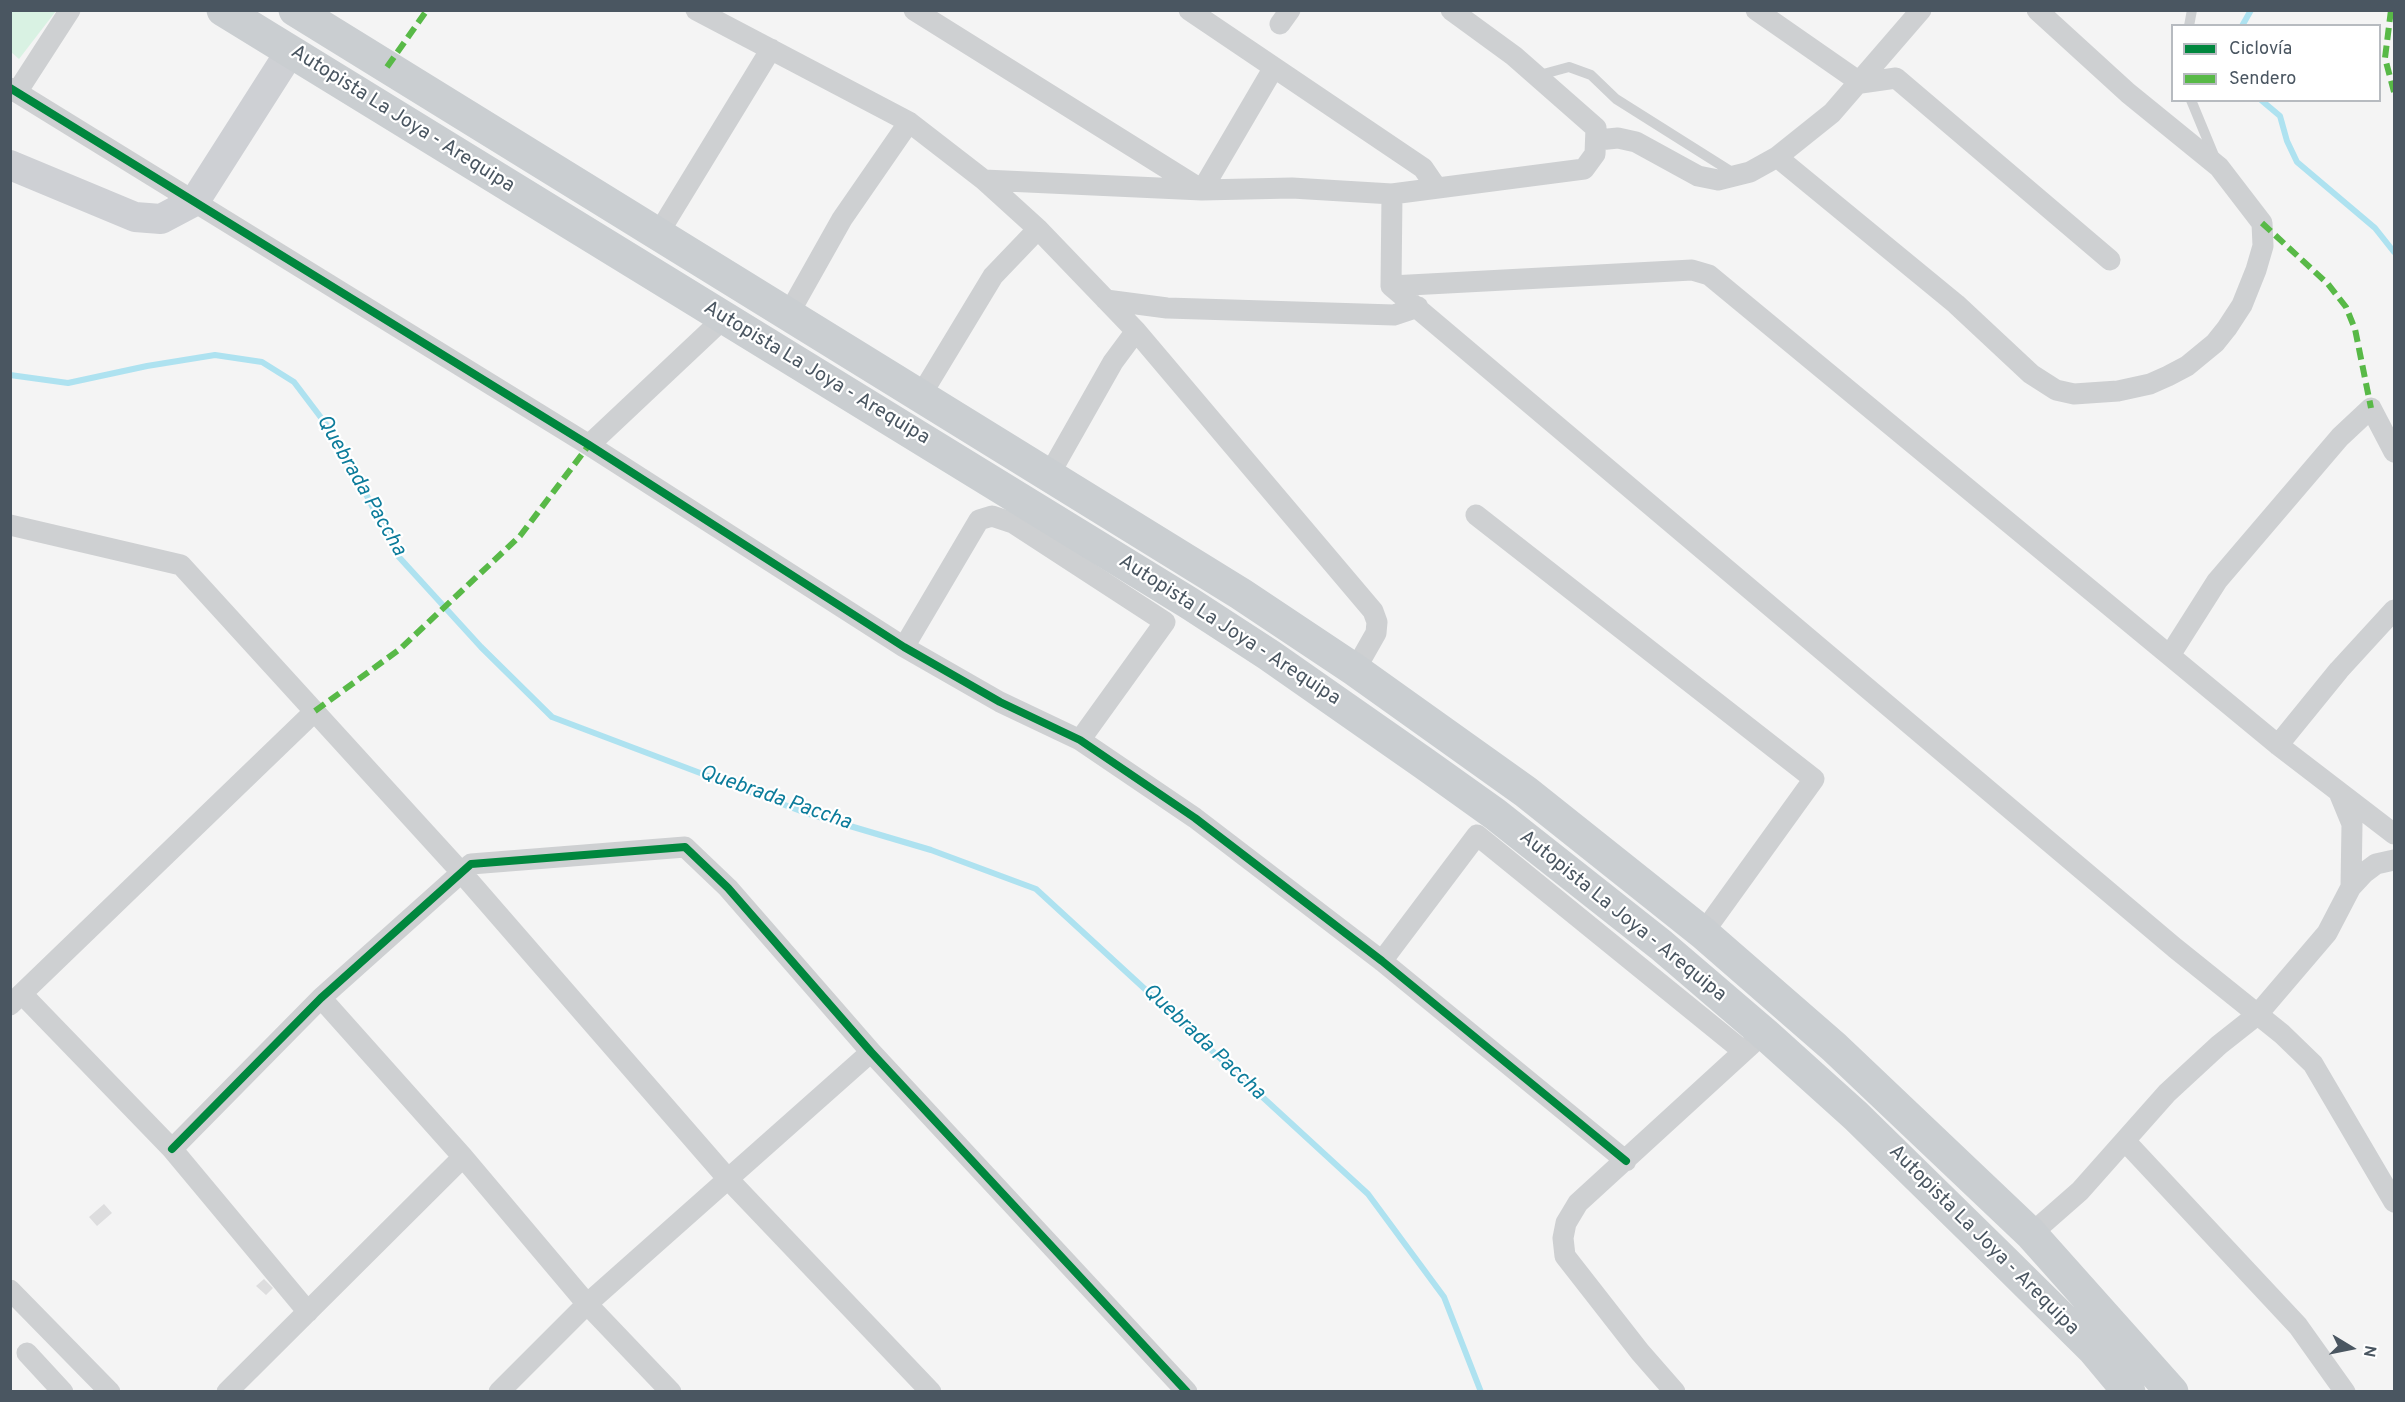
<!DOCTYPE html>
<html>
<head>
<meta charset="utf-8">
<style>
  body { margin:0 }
  #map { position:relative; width:2405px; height:1402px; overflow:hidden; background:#f4f4f4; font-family:Overpass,sans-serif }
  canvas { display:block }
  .frame { position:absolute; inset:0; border:12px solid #4a5661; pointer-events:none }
  .legend { position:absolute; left:2171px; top:24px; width:210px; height:78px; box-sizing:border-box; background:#fff; border:2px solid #b7bbc0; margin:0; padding:8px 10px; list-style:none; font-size:18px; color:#4a5661 }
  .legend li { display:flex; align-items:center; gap:12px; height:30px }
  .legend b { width:30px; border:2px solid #b7bbc0 }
  .north { position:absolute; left:2321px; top:1318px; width:60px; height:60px; -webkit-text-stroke:4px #fff; paint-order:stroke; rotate:100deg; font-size:16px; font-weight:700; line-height:24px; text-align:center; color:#4a5661 }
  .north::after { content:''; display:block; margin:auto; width:21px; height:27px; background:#4a5661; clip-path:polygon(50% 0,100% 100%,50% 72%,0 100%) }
</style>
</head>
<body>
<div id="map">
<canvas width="2405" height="1402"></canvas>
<div class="frame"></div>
<ul class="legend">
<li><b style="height:8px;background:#00873e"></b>Ciclovía</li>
<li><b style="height:8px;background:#58b947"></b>Sendero</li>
</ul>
<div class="north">N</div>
</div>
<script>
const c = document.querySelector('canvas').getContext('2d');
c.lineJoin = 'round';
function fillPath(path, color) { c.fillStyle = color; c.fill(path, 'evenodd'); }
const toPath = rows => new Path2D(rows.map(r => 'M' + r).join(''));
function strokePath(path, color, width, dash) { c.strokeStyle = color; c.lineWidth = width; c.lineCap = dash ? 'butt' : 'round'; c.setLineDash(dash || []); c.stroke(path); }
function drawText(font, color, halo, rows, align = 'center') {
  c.font = font + ' Overpass,sans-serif'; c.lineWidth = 4.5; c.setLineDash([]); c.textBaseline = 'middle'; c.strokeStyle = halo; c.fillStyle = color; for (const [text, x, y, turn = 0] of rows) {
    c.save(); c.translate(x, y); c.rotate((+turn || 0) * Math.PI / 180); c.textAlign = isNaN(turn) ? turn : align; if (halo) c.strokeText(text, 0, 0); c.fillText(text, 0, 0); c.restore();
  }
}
const green = toPath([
  [10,11,56,11,19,59,11,52]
]);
const stream = toPath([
  [2242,26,2251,10],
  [2261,100,2280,116,2287,141,2297,162,2375,228,2394,252],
  [10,375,68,383,147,366,215,355,262,362,294,382,338,440,398,556,481,647,552,717,806,813,931,850,1036,889,1368,1194,1444,1297,1481,1392]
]);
const building = toPath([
  [104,1204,112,1213,97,1226,89,1217],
  [264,1279,273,1288,266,1295,256,1286]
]);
const lane = toPath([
  [2189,26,2192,10],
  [1536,76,1569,67,1591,75,1616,99,1735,174],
  [2191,100,2215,158]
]);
const street = toPath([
  [696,10,909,122,984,180,1038,229,1136,331,1373,611,1377,622,1376,633,1355,670],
  [914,10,1202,190,1273,69],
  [1189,10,1423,168,1436,187],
  [1756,10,1861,83,1896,78,2110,260],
  [1280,24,1290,10],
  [10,88,589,445,904,647,1000,702,1080,740,1195,818,1382,961,1626,1161],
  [17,92,70,10],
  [1598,140,1618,138,1636,142,1698,176,1718,180,1750,172,1777,157,1832,113,1921,10],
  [1777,157,1956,304,2031,374,2056,390,2074,394,2118,391,2150,384,2168,376,2187,366,2215,343,2227,328,2242,305,2256,270,2263,246,2262,223,2219,167,2128,93,2037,10],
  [984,180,1202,190,1292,188,1392,194,1584,169,1595,154,1596,128,1514,56,1451,10],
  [658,234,771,49],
  [1391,286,2175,948,2282,1034,2313,1064,2394,1202],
  [1391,286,1692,270,1709,275,2278,745,2394,834],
  [1391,286,1392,194],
  [1106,300,1167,308,1394,315,1418,307],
  [788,315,842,219,909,122],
  [921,395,993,276,1038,229],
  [589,445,724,318],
  [1049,475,1113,362,1136,331],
  [1476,515,1814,779,1703,933],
  [1013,523,1165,622,1080,740],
  [10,525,181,565,461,872,728,1179,931,1392],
  [904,647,979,520,992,516,1013,523,1022,511],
  [2170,655,2217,581,2340,437,2371,408,2394,452],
  [2278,745,2339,670,2394,610],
  [2340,795,2352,824,2351,887],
  [1382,961,1477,835,1743,1051],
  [23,995,172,1149,308,1312],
  [321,998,463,1157,587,1304,671,1392],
  [10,1005,315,711],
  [2126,1142,2298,1326,2345,1392],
  [172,1149,321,998,471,864,685,847,728,888,871,1052,1187,1392],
  [2031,1234,2080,1191,2167,1093,2219,1045,2257,1015,2327,933,2351,887,2364,873,2376,864,2394,860],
  [10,1290,110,1392],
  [27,1353,63,1392],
  [227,1392,463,1157],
  [499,1392,587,1304,871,1052],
  [1675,1392,1640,1352,1565,1256,1563,1238,1566,1223,1578,1203,1754,1042]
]);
const secondary = toPath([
  [10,165,135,217,161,219,195,201,290,52]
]);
const primary = toPath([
  [223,10,1189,603,1269,655,1425,764,1495,814,1661,945,1765,1034,1856,1116,2002,1259,2093,1349,2129,1392],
  [295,10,1241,594,1355,670,1526,792,1703,933,1834,1047,2031,1234,2172,1392]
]);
const quiet = toPath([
  [2391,10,2385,58,2394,92],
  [387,67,427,10],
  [2262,223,2328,284,2346,307,2355,329,2371,408],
  [315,711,400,649,520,536,589,445]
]);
const cycleway = toPath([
  [10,88,589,445,904,647,1000,702,1080,740,1195,818,1382,961,1626,1161],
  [172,1149,321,998,471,864,685,847,728,888,871,1052,1187,1392]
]);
const streetNames = [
  ["Autopista La Joya - Arequipa",402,120,32],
  ["Autopista La Joya - Arequipa",816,374,31],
  ["Autopista La Joya - Arequipa",1229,631,33],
  ["Autopista La Joya - Arequipa",1622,917,39],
  ["Autopista La Joya - Arequipa",1983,1241,45]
];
const waterNames = [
  ["Quebrada Paccha",360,486,60],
  ["Quebrada Paccha",775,799,19],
  ["Quebrada Paccha",1203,1043,43]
];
fillPath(green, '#d9f2e3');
strokePath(stream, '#aee2f0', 6);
fillPath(building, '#ddddde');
strokePath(lane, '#ced0d2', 10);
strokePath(street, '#ced0d2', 21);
strokePath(secondary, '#ced0d4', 30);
strokePath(primary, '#caced1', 33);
strokePath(quiet, '#58b947', 6, [12, 6]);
strokePath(cycleway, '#00873e', 8);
drawText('20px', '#4a5661', '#fff', streetNames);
drawText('italic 21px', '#0c7c9b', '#fff', waterNames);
</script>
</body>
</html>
